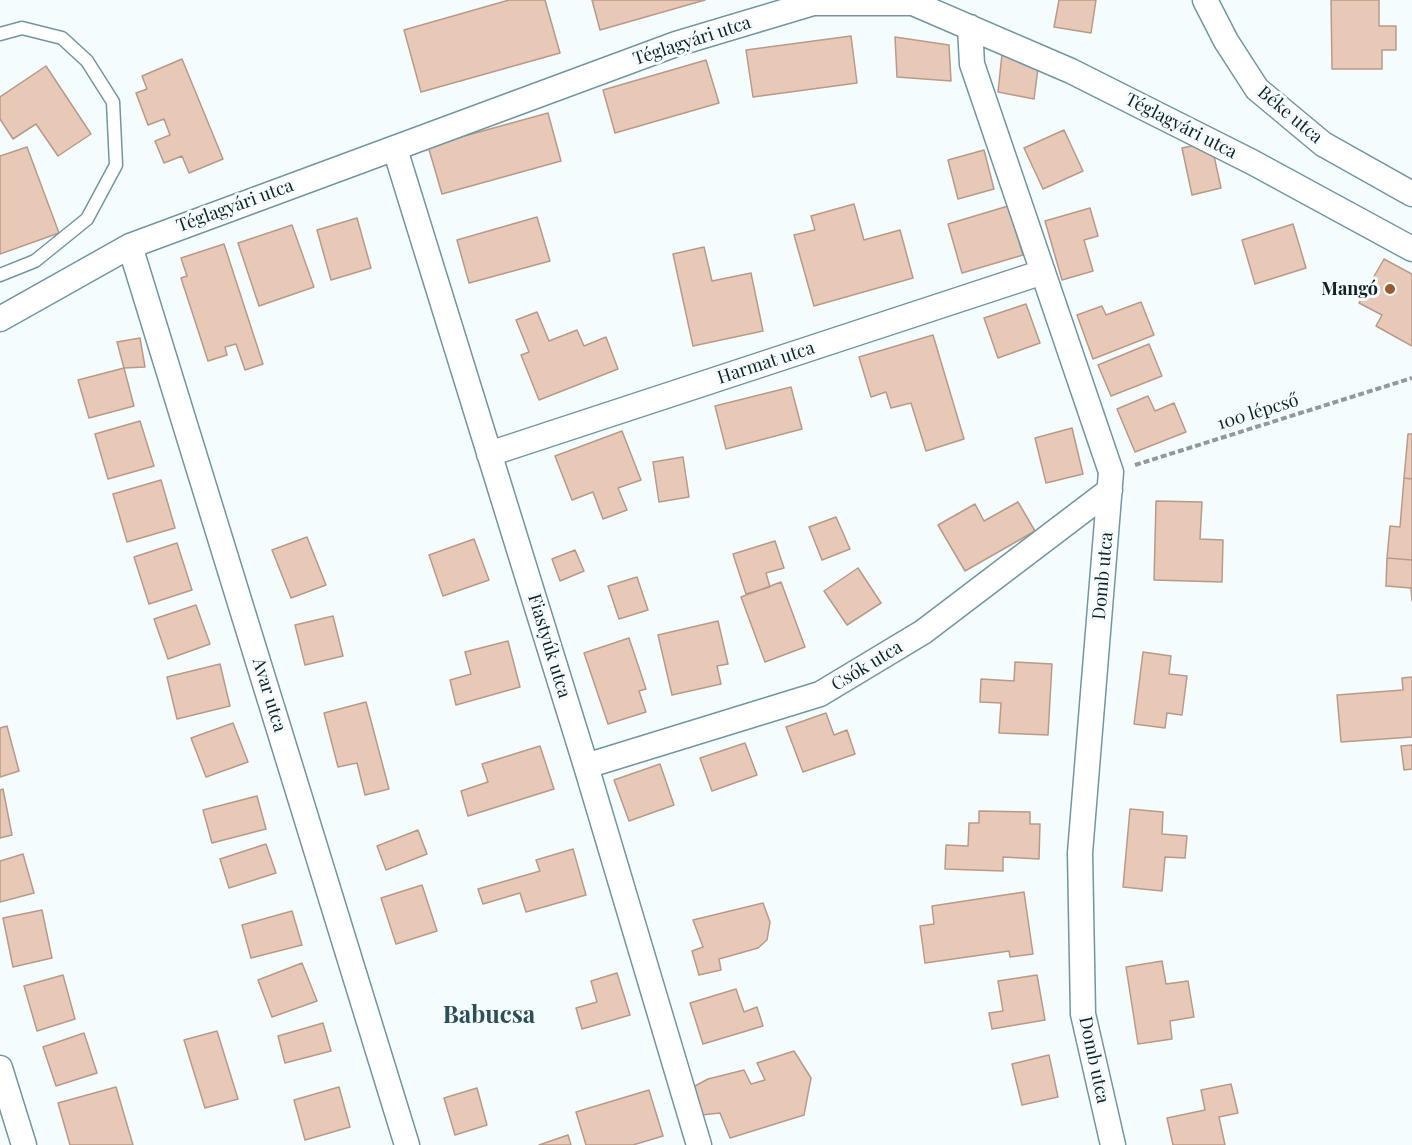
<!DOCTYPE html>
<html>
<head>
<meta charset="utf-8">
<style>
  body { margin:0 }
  canvas { display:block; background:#f4fcfe }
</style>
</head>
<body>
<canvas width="1412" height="1145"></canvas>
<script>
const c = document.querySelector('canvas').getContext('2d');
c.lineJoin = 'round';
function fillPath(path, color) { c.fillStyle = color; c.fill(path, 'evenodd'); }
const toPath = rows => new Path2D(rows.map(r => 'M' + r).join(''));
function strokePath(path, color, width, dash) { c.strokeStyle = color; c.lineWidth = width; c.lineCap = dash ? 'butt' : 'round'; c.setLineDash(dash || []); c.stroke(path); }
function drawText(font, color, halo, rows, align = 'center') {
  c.font = font + ' "Playfair Display",serif'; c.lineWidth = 6; c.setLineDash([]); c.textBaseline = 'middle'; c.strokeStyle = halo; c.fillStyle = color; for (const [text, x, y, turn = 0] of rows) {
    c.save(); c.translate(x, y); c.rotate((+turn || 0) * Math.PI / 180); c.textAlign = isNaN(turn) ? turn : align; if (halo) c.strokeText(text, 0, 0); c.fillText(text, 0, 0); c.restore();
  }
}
const building = toPath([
  [509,0,545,0,560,53,421,92,404,30,509,0],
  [592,0,705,0,600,30,592,0],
  [1059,0,1096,0,1091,33,1054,27,1059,0],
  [1331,0,1379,0,1379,26,1396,26,1396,50,1382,50,1382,69,1332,69,1331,0],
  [851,36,857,83,753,97,746,50,851,36],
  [895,37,949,45,951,81,897,77,895,37],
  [1002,54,1039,61,1034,99,998,92,1002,54],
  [182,59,223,159,189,173,182,156,164,163,155,141,170,135,164,119,148,125,136,93,147,89,142,76,182,59],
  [706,60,719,103,615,133,603,90,706,60],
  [46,66,91,134,58,156,36,124,13,139,0,119,0,97,46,66],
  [548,113,561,161,442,194,428,146,548,113],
  [1064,130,1083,171,1043,189,1024,148,1064,130],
  [1211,142,1221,188,1192,195,1182,148,1211,142],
  [27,147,59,233,0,254,0,156,27,147],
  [984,150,994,189,958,199,948,160,984,150],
  [854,204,864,240,900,230,913,278,814,306,794,235,815,230,811,216,854,204],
  [1008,206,1023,255,962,273,948,224,1008,206],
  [1090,208,1098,236,1084,240,1093,271,1062,280,1045,221,1090,208],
  [537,217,550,261,469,283,457,240,537,217],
  [357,218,371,268,331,280,317,230,357,218],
  [1293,224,1306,268,1255,284,1242,240,1293,224],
  [292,225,314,287,259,306,238,243,292,225],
  [224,244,263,364,245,370,236,344,225,347,227,355,208,361,181,278,187,276,181,258,224,244],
  [704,247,712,281,751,273,763,331,693,346,673,254,704,247],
  [1384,259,1412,274,1412,346,1376,326,1382,315,1359,303,1384,259],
  [1141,302,1154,335,1093,359,1077,315,1102,306,1106,315,1141,302],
  [1026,304,1040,343,998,358,984,318,1026,304],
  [537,312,549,341,577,330,584,346,606,337,618,369,539,400,521,355,529,352,516,320,537,312],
  [933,335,964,439,926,451,911,403,891,408,886,392,871,397,859,357,933,335],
  [140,338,145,367,124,368,117,342,140,338],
  [1149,344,1162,376,1111,396,1098,365,1149,344],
  [124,368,134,406,89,418,78,380,124,368],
  [791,387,802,429,726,449,715,406,791,387],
  [1148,396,1155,411,1174,403,1186,432,1135,452,1117,409,1148,396],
  [140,421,154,466,108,479,95,434,140,421],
  [1072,428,1083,474,1046,483,1035,438,1072,428],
  [622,431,641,480,618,488,627,510,603,519,593,492,572,500,555,456,622,431],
  [1408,434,1412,434,1412,479,1404,478,1408,434],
  [683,457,689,497,659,502,653,462,683,457],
  [1404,478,1412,479,1412,560,1387,558,1390,526,1400,527,1404,478],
  [161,480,175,528,127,542,113,494,161,480],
  [1156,501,1202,502,1200,539,1223,540,1222,582,1154,580,1156,501],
  [1018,502,1035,531,965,571,938,525,975,504,984,521,1018,502],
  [836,517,850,549,822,560,809,527,836,517],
  [307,537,326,585,291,598,272,550,307,537],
  [474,539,489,580,443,596,429,555,474,539],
  [775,541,784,568,766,573,770,587,746,594,733,554,775,541],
  [177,543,192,590,149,604,134,557,177,543],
  [575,550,584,571,560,581,552,559,575,550],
  [1387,558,1412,560,1412,601,1411,588,1386,586,1387,558],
  [858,568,881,603,847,625,824,591,858,568],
  [637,577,648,610,619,619,608,586,637,577],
  [781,582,805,647,765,662,741,597,781,582],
  [196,605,210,644,168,659,154,619,196,605],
  [333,616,343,656,305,665,295,625,333,616],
  [718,621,728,664,717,666,721,684,672,695,658,635,718,621],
  [629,638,646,689,639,691,646,712,608,724,584,653,629,638],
  [508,641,520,687,456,705,450,680,471,674,465,652,508,641],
  [1143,652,1171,656,1169,674,1187,676,1182,715,1167,713,1165,728,1134,724,1143,652],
  [1015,662,1052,664,1048,735,999,733,1001,703,980,702,981,679,1014,681,1015,662],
  [220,664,230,706,177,719,167,677,220,664],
  [1412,677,1412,737,1341,742,1337,695,1403,690,1402,678,1412,677],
  [366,702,389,789,365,795,357,763,338,767,324,713,366,702],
  [826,713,834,735,847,730,855,754,803,772,786,727,826,713],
  [233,723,248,762,206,777,191,738,233,723],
  [7,726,19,771,0,777,0,728,7,726],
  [745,743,757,775,712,791,700,758,745,743],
  [1412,745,1412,769,1404,770,1401,746,1412,745],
  [540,746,554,789,468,816,461,791,488,782,482,764,540,746],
  [660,764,674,805,629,821,614,780,660,764],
  [3,789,12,835,0,838,0,790,3,789],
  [257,796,266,829,212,843,203,810,257,796],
  [1130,809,1163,812,1162,834,1187,836,1185,858,1165,857,1162,891,1123,887,1130,809],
  [979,811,1030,812,1030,824,1040,824,1039,859,1003,857,1003,871,945,869,946,845,968,846,969,823,979,823,979,811],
  [418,830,427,854,386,870,377,846,418,830],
  [266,844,276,873,229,888,220,859,266,844],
  [573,849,586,895,526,912,520,893,483,904,478,889,540,871,536,860,573,849],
  [23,854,34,893,0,902,0,861,23,854],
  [422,885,437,931,396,944,381,898,422,885],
  [1024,892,1033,954,1010,957,1009,951,925,963,920,926,934,924,932,906,1024,892],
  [763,903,770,922,767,940,758,948,719,959,721,970,699,975,692,951,703,947,693,920,763,903],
  [42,910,52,958,13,967,3,918,42,910],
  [292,911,302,945,251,958,242,925,292,911],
  [1162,961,1166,984,1188,981,1194,1017,1170,1021,1172,1039,1138,1044,1126,967,1162,961],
  [302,963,317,1001,272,1017,258,980,302,963],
  [617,973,630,1015,582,1029,576,1008,597,1002,591,981,617,973],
  [63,975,75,1019,37,1031,24,986,63,975],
  [1037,975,1045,1020,992,1029,989,1013,1003,1011,998,981,1037,975],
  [736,989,744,1012,757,1007,763,1026,703,1044,690,1003,736,989],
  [323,1023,331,1051,285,1063,278,1036,323,1023],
  [217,1031,238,1099,205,1108,184,1040,217,1031],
  [84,1033,97,1073,56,1086,43,1047,84,1033],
  [794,1051,811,1078,804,1115,730,1138,720,1113,701,1115,693,1087,708,1079,744,1070,751,1084,765,1080,757,1063,794,1051],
  [1049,1055,1058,1097,1022,1105,1012,1064,1049,1055],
  [1231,1084,1238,1113,1219,1117,1225,1145,1173,1145,1167,1118,1205,1110,1201,1090,1231,1084],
  [116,1087,133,1145,70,1145,58,1103,116,1087],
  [339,1087,350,1127,305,1140,294,1100,339,1087],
  [477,1088,487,1125,455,1135,444,1098,477,1088],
  [649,1090,663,1136,633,1145,586,1145,576,1112,649,1090],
  [568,1135,571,1145,539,1145,568,1135]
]);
const path = toPath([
  [1135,465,1412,378]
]);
const service = toPath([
  [0,34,22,28,62,38,87,61,113,102,116,165,87,219,35,261,0,275]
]);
const minor = toPath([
  [1205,0,1226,41,1257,89,1323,144,1412,194],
  [970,27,972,64,1111,472,1080,853,1083,1014,1113,1145],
  [395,149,586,766,699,1145],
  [130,246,407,1145],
  [0,319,130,246,676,44,813,3,913,3,1071,71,1252,162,1412,249],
  [489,454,1043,272],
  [586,766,820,694,923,632,1110,490],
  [0,1068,24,1145]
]);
const markers = [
  [1390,289,6,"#9d592b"]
];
const streetNames = [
  ["Téglagyári utca",692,41,-18],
  ["Béke utca",1290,115,40],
  ["Téglagyári utca",1181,126,27],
  ["Téglagyári utca",235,206,-20],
  ["Harmat utca",766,363,-18],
  ["100 lépcső",1258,412,-17],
  ["Domb utca",1103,576,-85],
  ["Fiastyúk utca",549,646,73],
  ["Csók utca",867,666,-31],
  ["Avar utca",269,695,73],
  ["Domb utca",1094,1060,78]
];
const poiNames = [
  ["Mangó",1378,289]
];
const districtNames = [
  ["Babucsa",489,1016]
];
fillPath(building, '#e8c8b6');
strokePath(building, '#b99a88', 1.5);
strokePath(service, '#7196a1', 15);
strokePath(minor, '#7196a1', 27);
strokePath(path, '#8e9a9d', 4, [6, 3]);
strokePath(service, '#fff', 12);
strokePath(minor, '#fff', 24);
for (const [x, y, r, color] of markers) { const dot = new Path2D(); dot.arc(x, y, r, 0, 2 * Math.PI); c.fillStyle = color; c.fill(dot); strokePath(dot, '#f4fcfe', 2); }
drawText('18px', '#112125', '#f4fcfe', streetNames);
drawText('bold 18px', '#112125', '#f4fcfe', poiNames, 'right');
drawText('bold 24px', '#2b4e58', '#f4fcfe', districtNames);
</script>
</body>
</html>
